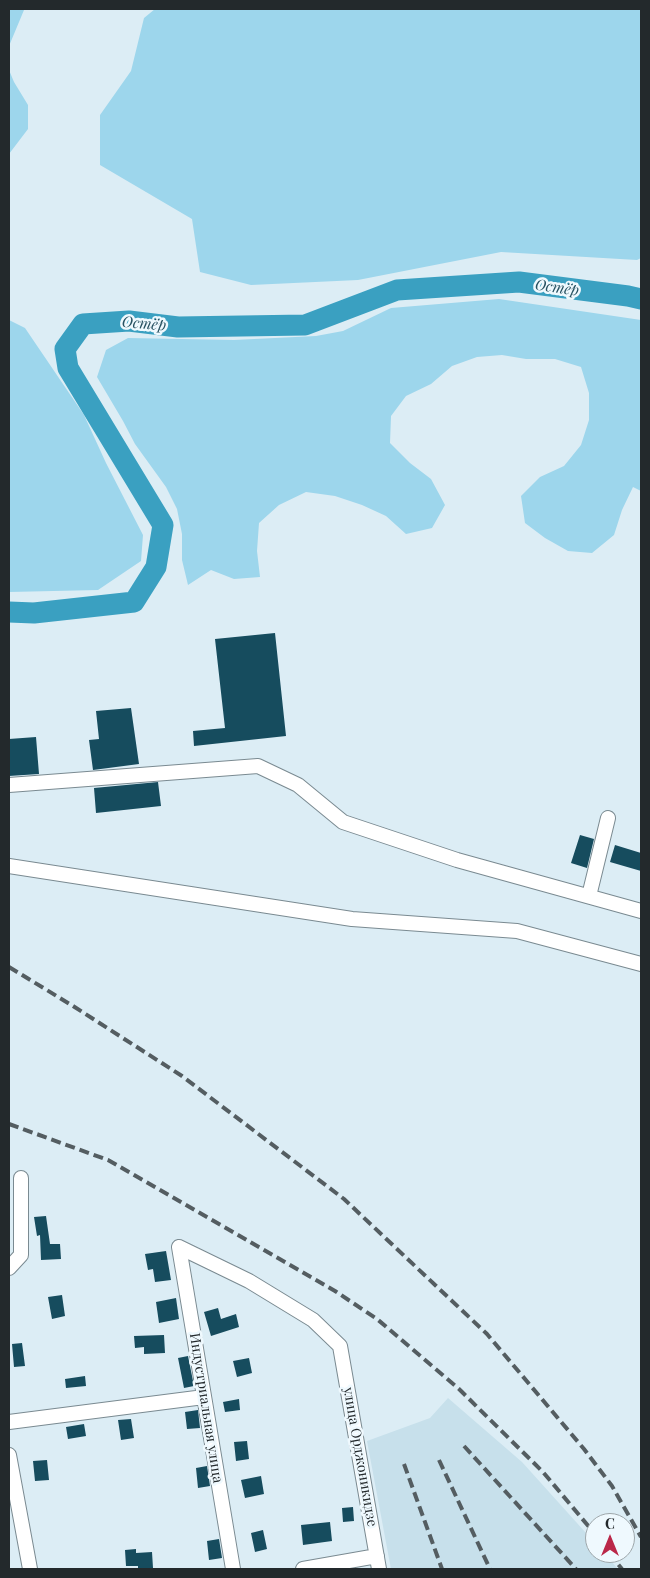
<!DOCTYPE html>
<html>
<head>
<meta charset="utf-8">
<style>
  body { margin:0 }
  #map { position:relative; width:650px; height:1578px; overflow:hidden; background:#dcedf5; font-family:"Playfair Display",serif }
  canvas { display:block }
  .frame { position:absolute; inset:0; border:10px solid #23292c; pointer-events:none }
  .north { position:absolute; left:585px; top:1513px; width:50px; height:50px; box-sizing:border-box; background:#eff9fe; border:1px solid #9da6aa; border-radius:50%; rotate:0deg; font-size:14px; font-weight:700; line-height:20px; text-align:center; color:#23292c }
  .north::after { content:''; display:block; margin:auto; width:18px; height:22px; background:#ba2849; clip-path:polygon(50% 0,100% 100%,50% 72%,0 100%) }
</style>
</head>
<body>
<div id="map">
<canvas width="650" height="1578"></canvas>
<div class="frame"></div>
<div class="north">С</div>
</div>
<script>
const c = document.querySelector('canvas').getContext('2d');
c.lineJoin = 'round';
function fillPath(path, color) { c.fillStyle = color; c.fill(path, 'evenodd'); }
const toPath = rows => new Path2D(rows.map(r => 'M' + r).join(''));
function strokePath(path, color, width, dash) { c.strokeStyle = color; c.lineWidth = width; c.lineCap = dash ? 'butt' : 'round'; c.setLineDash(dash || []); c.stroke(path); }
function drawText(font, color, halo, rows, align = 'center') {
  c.font = font + ' "Playfair Display",serif'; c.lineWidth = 5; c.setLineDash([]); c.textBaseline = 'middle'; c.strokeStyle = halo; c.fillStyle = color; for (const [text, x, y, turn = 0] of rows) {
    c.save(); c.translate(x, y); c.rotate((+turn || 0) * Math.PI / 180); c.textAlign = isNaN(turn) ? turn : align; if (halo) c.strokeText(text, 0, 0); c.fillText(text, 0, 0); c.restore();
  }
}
const built = toPath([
  [448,1398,522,1462,595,1543,595,1553,604,1553,618,1569,391,1569,367,1441,430,1418]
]);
const green = toPath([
  [9,9,24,9,24,10,9,46],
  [155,9,641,9,641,258,637,260,501,252,358,280,251,285,200,272,192,219,100,165,100,115,131,71,144,18],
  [9,70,14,82,28,105,28,129,9,154],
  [499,299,641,320,641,491,633,487,622,510,614,535,592,553,568,551,545,538,525,523,521,496,540,477,564,466,581,445,589,420,589,393,581,367,555,359,526,359,502,355,477,357,452,366,431,384,406,396,391,416,390,443,410,463,431,479,445,505,432,528,406,534,386,516,362,505,335,496,306,492,279,505,259,523,257,551,260,577,234,579,211,570,188,585,182,560,182,534,177,509,166,487,135,444,123,421,97,377,106,350,128,338,234,340,316,336,343,331,391,308],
  [9,320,25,328,84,415,106,463,143,535,141,561,98,590,9,592]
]);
const river = toPath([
  [9,612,34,613,134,602,156,567,163,525,68,368,65,349,83,324,129,321,178,327,305,325,397,290,519,282,628,296,641,299]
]);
const building = toPath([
  [275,633,286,736,194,746,193,731,225,728,215,639],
  [131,708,139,764,93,770,89,740,99,739,96,711],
  [36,737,39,774,9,776,9,739],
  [158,782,161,806,96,813,94,788],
  [580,835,594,839,587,868,571,863],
  [615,845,641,853,641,871,610,862],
  [46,1216,50,1244,60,1244,61,1259,41,1260,40,1235,37,1236,34,1217],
  [166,1251,171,1280,155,1282,153,1269,148,1270,145,1254],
  [62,1295,65,1316,52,1319,48,1297],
  [176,1298,179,1319,159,1323,156,1302],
  [218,1308,221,1319,236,1314,239,1327,211,1336,204,1312],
  [164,1335,165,1353,144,1354,144,1347,135,1348,134,1336],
  [22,1343,25,1366,14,1367,12,1344],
  [188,1356,194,1386,184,1388,178,1358],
  [249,1358,252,1373,237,1377,233,1361],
  [85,1376,86,1386,66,1388,65,1379],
  [239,1399,240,1410,225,1412,223,1402],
  [198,1410,200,1428,187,1429,185,1412],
  [131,1419,134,1438,121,1440,118,1420],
  [84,1424,86,1436,68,1439,66,1427],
  [247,1441,249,1459,236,1461,234,1442],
  [47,1460,49,1480,35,1481,33,1461],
  [207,1466,210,1486,198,1488,196,1468],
  [261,1476,264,1494,245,1498,241,1480],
  [353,1507,354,1521,343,1522,342,1508],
  [330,1522,332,1541,303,1545,301,1525],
  [263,1530,267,1549,255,1552,251,1533],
  [219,1539,222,1558,209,1560,207,1541],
  [136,1549,136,1553,152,1552,153,1568,138,1569,138,1566,126,1566,125,1550]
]);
const minor = toPath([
  [9,785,258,766,298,785,343,822,457,860,641,911],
  [9,866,352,919,517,931,641,964],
  [589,896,608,818],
  [179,1247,249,1281,313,1320,340,1346,379,1569],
  [179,1247,233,1569],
  [9,1268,21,1255,21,1178],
  [9,1422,204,1397],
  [9,1455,30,1569],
  [303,1569,377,1556]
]);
const rail = toPath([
  [9,967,73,1006,182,1076,344,1199,487,1334,584,1449,612,1486,641,1537],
  [9,1124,108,1160,335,1291,377,1319,459,1389,543,1472,595,1534],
  [464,1446,576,1569],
  [439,1460,490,1569],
  [404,1464,442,1569],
  [609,1553,622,1569]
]);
const streetNames = [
  ["Индустриальная улица",206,1408,81],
  ["улица Орджоникидзе",360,1457,80]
];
const waterNames = [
  ["Остёр",557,288,8],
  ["Остёр",144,324,5]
];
fillPath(built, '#c7e0eb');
fillPath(green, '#9dd6ec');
strokePath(river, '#3aa0c1', 21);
fillPath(building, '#164c5e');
strokePath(minor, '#7a8a91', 16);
strokePath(minor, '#fff', 14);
strokePath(rail, '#545d61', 4, [10, 5]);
drawText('14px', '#23292c', '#eff9fe', streetNames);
drawText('italic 15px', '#275161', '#eff9fe', waterNames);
</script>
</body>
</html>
